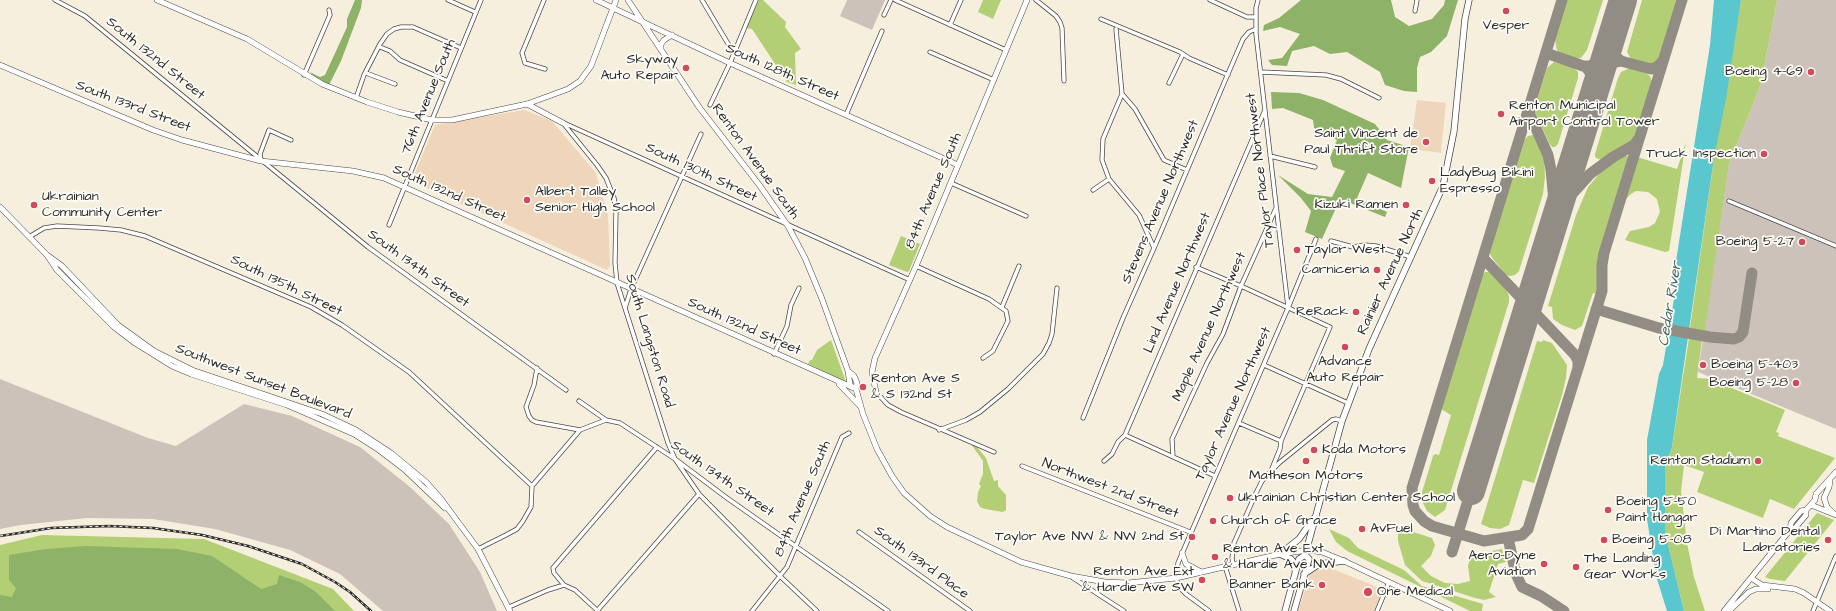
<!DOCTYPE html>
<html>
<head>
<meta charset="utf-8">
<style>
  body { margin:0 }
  canvas { display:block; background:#f7efdd }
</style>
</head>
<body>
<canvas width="1836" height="611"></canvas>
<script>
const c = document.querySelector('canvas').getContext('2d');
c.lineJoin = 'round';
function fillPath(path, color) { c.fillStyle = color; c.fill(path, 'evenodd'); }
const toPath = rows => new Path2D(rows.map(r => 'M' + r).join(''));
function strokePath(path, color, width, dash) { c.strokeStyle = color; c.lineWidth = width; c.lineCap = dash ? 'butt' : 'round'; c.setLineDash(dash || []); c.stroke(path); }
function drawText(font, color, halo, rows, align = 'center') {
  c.font = font + ' "Architects Daughter",sans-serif'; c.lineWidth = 3.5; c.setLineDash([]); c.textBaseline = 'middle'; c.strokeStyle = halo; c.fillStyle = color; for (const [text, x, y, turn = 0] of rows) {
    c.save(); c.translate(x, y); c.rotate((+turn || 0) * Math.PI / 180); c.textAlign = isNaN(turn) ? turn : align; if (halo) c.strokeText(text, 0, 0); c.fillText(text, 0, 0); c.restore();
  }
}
const built = toPath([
  [1417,100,1446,103,1441,151,1442,153,1410,149],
  [524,110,552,121,596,173,608,215,610,266,607,270,417,184,414,181,414,175,435,125],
  [1323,565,1382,589,1382,592,1374,611,1298,611,1310,574,1313,570]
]);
const industrial = toPath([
  [847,0,885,0,872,30,840,16],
  [1777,0,1836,0,1836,429,1698,372,1729,164,1761,84],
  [0,379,148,438,176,446,244,404,292,416,360,447,410,487,449,524,480,572,497,611,383,611,340,574,290,550,215,529,153,519,87,518,21,525,0,529]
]);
const green = toPath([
  [759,0,763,0,786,22,785,27,801,49,795,53,796,85,787,82,752,29,746,28],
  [983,0,1001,0,993,19,978,12],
  [1567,0,1603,0,1587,50,1581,58,1577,59,1560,54,1557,50,1556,46,1555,39],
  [1642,0,1679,0,1661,59,1658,64,1653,66,1649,66,1631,59,1627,52],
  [1741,0,1777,0,1761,84,1729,164,1705,331,1690,328,1714,158],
  [1554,62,1573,67,1578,72,1578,78,1558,144,1555,147,1552,147,1549,143,1534,110,1547,68],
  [1630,68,1646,73,1650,76,1653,85,1639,131,1632,143,1602,160,1598,159,1595,157,1595,154,1618,78,1621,72],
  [1533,135,1537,136,1544,155,1545,177,1543,194,1519,271,1515,275,1510,276,1506,275,1493,259,1490,254,1490,250,1525,139,1528,136],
  [1686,142,1669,251,1665,252,1625,240,1630,231,1649,227,1655,223,1660,212,1657,199,1648,192,1636,191,1631,194,1623,202,1637,157,1677,169],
  [1624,156,1628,156,1629,160,1602,247,1597,294,1593,293,1582,326,1575,330,1562,325,1553,319,1552,307,1548,306,1576,215,1588,187,1606,166],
  [901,236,920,244,909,271,907,272,889,265],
  [1485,272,1489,272,1506,289,1509,296,1509,302,1445,510,1435,517,1427,511,1423,503,1422,492,1433,456,1435,454,1439,455,1451,415,1441,409,1483,274],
  [1689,338,1702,340,1697,378,1710,379,1785,410,1776,432,1779,433,1778,436,1835,458,1794,509,1770,499,1763,518,1697,492,1704,472,1684,465,1681,491,1687,543,1694,577,1705,611,1684,611,1665,532,1665,467,1672,447],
  [831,340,846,382,808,364,810,360,812,360,817,350],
  [1543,340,1552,343,1567,365,1566,378,1562,395,1534,483,1523,480,1509,525,1500,529,1490,528,1481,524,1537,341,1542,342],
  [971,444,976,446,986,458,994,481,998,480,998,486,1006,495,1006,510,1003,512,985,509,980,507,977,501,978,492,981,486,979,484,983,474,983,461],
  [1817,513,1834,520,1785,581,1770,579,1765,577],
  [1398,527,1432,538,1435,545,1431,556,1421,566,1431,576,1445,583,1458,584,1470,581,1468,566,1471,555,1502,549,1506,562,1498,564,1489,592,1496,597,1484,600,1475,598,1422,581,1405,565,1398,541],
  [1329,529,1349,538,1358,548,1404,570,1422,586,1483,604,1482,611,1470,611,1347,551,1336,542],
  [42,535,204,539,333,589,354,611,0,611,0,545]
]);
const forest = toPath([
  [355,0,362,0,361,8,341,61,329,85,314,77,310,72,320,77,325,75,347,27,347,19],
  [1301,0,1391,0,1395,17,1409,26,1432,19,1444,5,1445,0,1458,0,1447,36,1431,52,1420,57,1417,68,1417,92,1404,91,1385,85,1380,72,1347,52,1330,54,1314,46,1292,51,1287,66,1272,65,1268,60,1282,58,1300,34,1280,27,1263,31,1264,25,1279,18],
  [1271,92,1299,93,1323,100,1375,124,1387,140,1409,147,1401,188,1368,173,1357,198,1387,212,1385,217,1340,199,1322,239,1305,232,1311,211,1301,198,1278,175,1308,194,1332,197,1345,171,1333,167,1330,158,1337,140,1314,128,1313,120,1283,108,1272,109],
  [86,546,177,549,212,556,261,589,277,584,279,575,300,582,316,592,335,611,0,611,0,595,12,597,16,588,9,580,9,555,46,549]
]);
const water = toPath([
  [1714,0,1741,0,1726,99,1714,158,1672,447,1665,467,1665,532,1684,611,1667,611,1656,576,1647,519,1647,440,1659,374,1663,365,1675,293,1677,267,1676,261,1710,45]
]);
const pier = toPath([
  [1667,325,1692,329,1691,338,1666,334]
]);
const taxiway = toPath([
  [1562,0,1412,488,1413,505,1415,511,1424,521,1432,526,1484,541,1522,535,1528,529,1602,291,1602,265,1604,253,1682,0],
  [1610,40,1612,53,1621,61,1651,69,1657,67,1663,61],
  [1546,53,1586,67,1594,78,1594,91],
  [1583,66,1590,66,1598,62,1607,52],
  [1599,74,1610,63,1621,61],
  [1529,108,1530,115,1548,155,1551,170,1554,201,1550,233],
  [1554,224,1572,194,1590,174,1613,157,1634,145,1638,140],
  [1483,258,1575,355,1578,361,1578,367],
  [1596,309,1659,328,1710,337,1734,339,1739,337,1743,332,1752,273],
  [1508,538,1516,574,1522,587,1541,596,1564,611],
  [1452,552,1471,491]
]);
const runway = toPath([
  [1471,491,1623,0]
]);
const street = toPath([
  [55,0,85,16,368,247,566,390],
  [448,0,475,12],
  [544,0,522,53,525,63,545,69],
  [702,0,733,52],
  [895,0,1006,50],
  [1036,0,1056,16,1060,22,1062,28,1064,81],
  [1210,0,1247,17,1255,17],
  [1258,0,1256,8,1256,34,1288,307],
  [1415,11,1417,0],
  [884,15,891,0],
  [1101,19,1180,52,1189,58,1228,75],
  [950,25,961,0],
  [1116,29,1122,94,1103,139,1102,160,1109,179,1139,215,1154,248],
  [380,47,390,51,400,60,448,81],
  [930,52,994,80],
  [1261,72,1326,75,1341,79,1379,98],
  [366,73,395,84],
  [304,75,330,15,329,10],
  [1169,83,1183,54],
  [1122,94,1135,109,1164,160,1187,170],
  [356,98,364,75,380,44,387,34,394,29,401,27,413,27,461,48],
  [710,105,730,63,756,0],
  [846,115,882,31],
  [563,123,597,165,606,178,614,198,616,210,615,263,617,283,668,443,675,459,699,494,781,577,817,611],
  [564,123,910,280],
  [1270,156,1315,167],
  [261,160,260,154,269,130,291,140],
  [951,183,1026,216],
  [1093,190,1109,179],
  [1729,201,1836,246],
  [389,225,481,0],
  [29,237,44,228,57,226,99,228,121,230,145,236,311,307,342,325,409,372,532,486],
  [1331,241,1353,247,1365,245,1376,246,1411,257],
  [916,266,989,299,1006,311,1008,321,993,351,983,358],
  [1196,267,1241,286,1330,327,1281,441,1280,449,1271,471],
  [1002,307,1019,266],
  [625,308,631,289,701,134],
  [774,354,787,326,791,305,799,288],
  [1264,365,1348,403],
  [537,368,534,385,526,407,529,416,532,420,536,422,580,430,606,420],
  [876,392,888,405,901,412,994,452],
  [579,401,606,420,620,423,675,459,727,498,888,611],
  [1083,418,1123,318,1154,248,1224,83,1243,39,1249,32,1256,29],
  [1239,423,1281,441],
  [939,430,966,420,980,412,1008,389,1043,354,1049,343,1052,334,1057,288],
  [1125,435,1215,476],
  [1173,457,1172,439,1207,363,1223,334,1241,286,1276,208],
  [1104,461,1112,454,1118,442,1125,435,1265,110],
  [1022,466,1190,532],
  [859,532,970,611],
  [478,549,506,535,517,529,523,521,531,507,532,486,580,430],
  [1233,564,1232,558,1234,543,1256,493,1262,481,1279,463,1332,420,1336,419,1342,421],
  [1225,566,1239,611],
  [1073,578,1124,611],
  [509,607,548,590,564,585],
  [597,611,699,494],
  [598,611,575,590,564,585,554,573,553,568,657,447],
  [752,611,787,567,842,437,849,433],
  [1209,611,1186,594,1179,587,1176,578,1178,563,1288,308,1316,239],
  [1377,611,1389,582],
  [1813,611,1836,556]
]);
const secondary = toPath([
  [157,0,247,39,322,84,367,102,398,112,432,120,452,120,527,104,568,89,580,81,591,66,616,0],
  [596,0,730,63,958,165],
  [628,0,699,107,760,186,788,226,805,258,822,299,848,371,850,385,854,388],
  [661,50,661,44,664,40,672,35],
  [0,65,153,130,182,140,261,161,353,171,384,178,856,389],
  [527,104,563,123],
  [0,207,47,255,57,270,114,327,135,343,172,366,191,374,287,405,354,434,379,450,404,469,445,508],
  [47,255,62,266,118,325,154,351,192,370,322,414,356,430,391,453,426,482,441,499,478,549,510,611],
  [848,371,854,376,857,383,856,389,863,414,877,449,892,476,904,493,930,516,947,527,1021,562,1071,576,1105,582,1128,583,1176,578,1280,554,1308,550,1322,552,1344,561,1450,611],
  [839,384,861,407],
  [876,392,872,372,875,358,916,266,1027,0],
  [1830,481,1829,487,1824,498,1827,507,1833,513],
  [1811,505,1836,515],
  [1790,530,1791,523,1801,511,1806,510],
  [1182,553,1186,564,1201,572],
  [1751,578,1762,585,1795,589,1804,593,1830,611],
  [1724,611,1790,530,1795,528,1806,515,1806,510,1815,500,1816,494,1836,472],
  [1729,611,1749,592,1756,589,1768,589]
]);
const primary = toPath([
  [1280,554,1299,539,1313,519],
  [1280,554,1291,559,1295,564,1295,570],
  [1304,574,1319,564,1344,561],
  [1285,611,1299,559,1305,555,1342,421,1369,349,1443,186,1454,131,1465,19,1469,0],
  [1294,611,1309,559,1305,555]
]);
const rail = toPath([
  [0,536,51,528,109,526,153,528,202,535,248,546,302,564,335,582,350,592,371,611]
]);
const markers = [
  [1506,11,4,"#d1495b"],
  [686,68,4,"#d1495b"],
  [1811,72,4,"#d1495b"],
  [1501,114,4,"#d1495b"],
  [1426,142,4,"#d1495b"],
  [1764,154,4,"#d1495b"],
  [1432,181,4,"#d1495b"],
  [527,200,4,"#d1495b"],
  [34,205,4,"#d1495b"],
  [1406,205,4,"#d1495b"],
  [1802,242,4,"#d1495b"],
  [1297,250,4,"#d1495b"],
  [1377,270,4,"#d1495b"],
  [1356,312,4,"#d1495b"],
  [1345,347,4,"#d1495b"],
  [1703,365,4,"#d1495b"],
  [1796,383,4,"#d1495b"],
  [863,387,4,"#d1495b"],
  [1314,450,4,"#d1495b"],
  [1306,461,4,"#d1495b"],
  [1758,461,4,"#d1495b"],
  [1230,498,4,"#d1495b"],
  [1608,510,4,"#d1495b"],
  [1213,521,4,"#d1495b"],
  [1362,529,4,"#d1495b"],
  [1192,537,4,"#d1495b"],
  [1604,540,4,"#d1495b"],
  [1828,540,4,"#d1495b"],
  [1215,557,4,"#d1495b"],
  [1544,564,4,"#d1495b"],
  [1576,567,4,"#d1495b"],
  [1202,580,4,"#d1495b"],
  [1322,585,4,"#d1495b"],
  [1368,592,5,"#d1495b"]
];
const poiNames = [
  ["Vesper",1506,26,"center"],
  ["Skyway",678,60,"right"],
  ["Auto Repair",678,76,"right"],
  ["Boeing 4-69",1803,72,"right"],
  ["Renton Municipal",1509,106],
  ["Airport Control Tower",1509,122],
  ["Saint Vincent de",1418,134,"right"],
  ["Paul Thrift Store",1418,150,"right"],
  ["Truck Inspection",1756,154,"right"],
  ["LadyBug Bikini",1440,173],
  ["Espresso",1440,189],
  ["Albert Talley",535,192],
  ["Senior High School",535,208],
  ["Ukrainian",42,197],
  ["Community Center",42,213],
  ["Kizuki Ramen",1398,205,"right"],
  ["Boeing 5-27",1794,242,"right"],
  ["Taylor West",1305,250],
  ["Carniceria",1369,270,"right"],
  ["ReRack",1348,312,"right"],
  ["Advance",1345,362,"center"],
  ["Auto Repair",1345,378,"center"],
  ["Boeing 5-403",1711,365],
  ["Renton Ave S",871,379],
  ["& S 132nd St",871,395],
  ["Boeing 5-28",1788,383,"right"],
  ["Koda Motors",1322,450],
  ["Renton Stadium",1750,461,"right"],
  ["Matheson Motors",1306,476,"center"],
  ["Ukrainian Christian Center School",1238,498],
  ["Boeing 5-50",1616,502],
  ["Paint Hangar",1616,518],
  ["Church of Grace",1221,521],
  ["AvFuel",1370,529],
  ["Di Martino Dental",1820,532,"right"],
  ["Labratories",1820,548,"right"],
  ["Taylor Ave NW & NW 2nd St",1184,537,"right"],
  ["Boeing 5-08",1612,540],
  ["Renton Ave Ext",1223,549],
  ["& Hardie Ave NW",1223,565],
  ["Aero-Dyne",1536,556,"right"],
  ["Aviation",1536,572,"right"],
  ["The Landing",1584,559],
  ["Gear Works",1584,575],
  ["Renton Ave Ext",1194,572,"right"],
  ["& Hardie Ave SW",1194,588,"right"],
  ["Banner Bank",1314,585,"right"],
  ["One Medical",1377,592]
];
const streetNames = [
  ["South 132nd Street",155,59,39],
  ["South 128th Street",782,73,24],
  ["76th Avenue South",429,97,-68],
  ["South 133rd Street",133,107,21],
  ["Renton Avenue South",755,162,54],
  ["Taylor Place Northwest",1261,170,-97],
  ["South 130th Street",701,173,25],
  ["84th Avenue South",934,191,-67],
  ["South 132nd Street",449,194,24],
  ["Stevens Avenue Northwest",1161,202,-67],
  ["South 134th Street",418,269,36],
  ["Rainier Avenue North",1391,272,-65],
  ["Lind Avenue Northwest",1178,283,-67],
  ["South 135th Street",286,286,26],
  ["South 132nd Street",744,327,24],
  ["Maple Avenue Northwest",1210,327,-66],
  ["South Langston Road",649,341,73],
  ["Southwest Sunset Boulevard",263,382,21],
  ["Taylor Avenue Northwest",1234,404,-66],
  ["South 134th Street",722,479,35],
  ["Northwest 2nd Street",1110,489,21],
  ["84th Avenue South",803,499,-67],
  ["South 133rd Place",921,563,36]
];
const waterNames = [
  ["Cedar River",1671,304,-81]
];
fillPath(built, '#efd6bb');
fillPath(industrial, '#cdc2b9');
fillPath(green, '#b3cf76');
fillPath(forest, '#8eb267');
fillPath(water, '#59c7cd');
fillPath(pier, '#f7efdd');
strokePath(taxiway, '#918d84', 11);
strokePath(runway, '#918d84', 28);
strokePath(street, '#4a4846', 5);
strokePath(secondary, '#4a4846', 6);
strokePath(primary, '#4a4846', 7);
strokePath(street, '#fff', 3.5);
strokePath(secondary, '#fff', 5);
strokePath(primary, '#fff', 5.5);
strokePath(rail, '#2b2b2b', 2.5);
strokePath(rail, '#fdfcf7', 1, [3]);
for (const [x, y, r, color] of markers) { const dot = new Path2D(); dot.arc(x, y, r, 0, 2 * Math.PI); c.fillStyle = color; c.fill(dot); strokePath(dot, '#fdfcf7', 1.5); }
drawText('14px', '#2b2b2b', '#fdfcf7', poiNames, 'left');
drawText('14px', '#2b2b2b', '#fdfcf7', streetNames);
drawText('italic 15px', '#3b6264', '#fdfcf7', waterNames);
</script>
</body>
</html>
